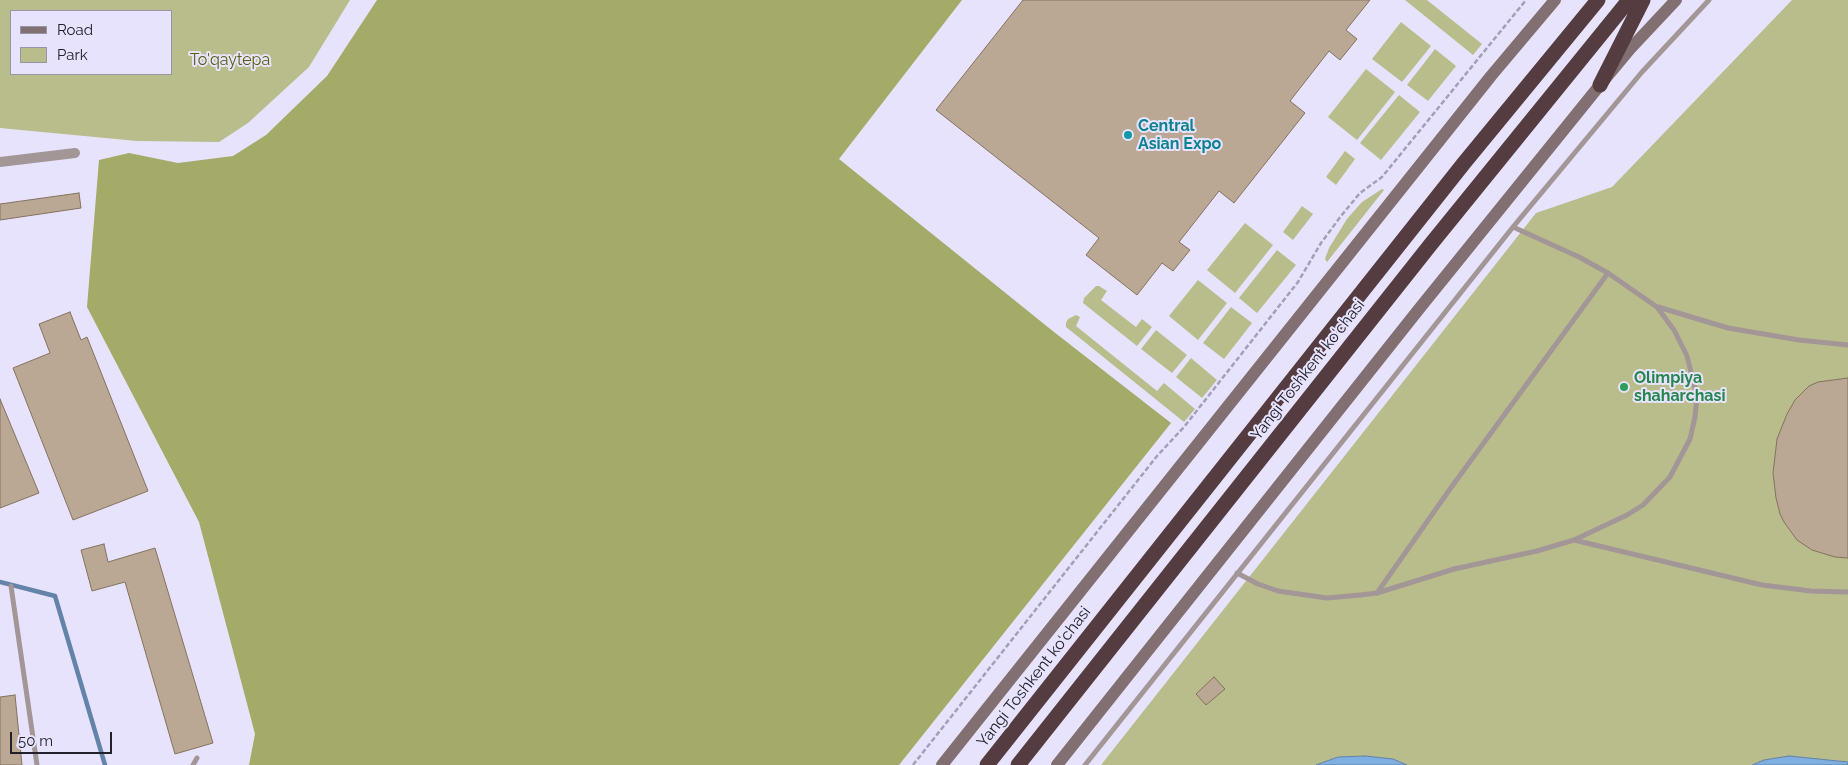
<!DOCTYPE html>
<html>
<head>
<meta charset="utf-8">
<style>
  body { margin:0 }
  #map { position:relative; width:1848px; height:765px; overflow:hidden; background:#e8e3fd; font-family:Raleway,sans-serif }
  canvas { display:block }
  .legend { position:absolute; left:10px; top:10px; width:162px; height:65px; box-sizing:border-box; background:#e8e3fd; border:1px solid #9995a9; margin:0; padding:6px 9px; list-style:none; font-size:15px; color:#22202a }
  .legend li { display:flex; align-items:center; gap:10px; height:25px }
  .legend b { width:25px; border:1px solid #9995a9 }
  .scale { position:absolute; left:10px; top:732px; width:102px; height:22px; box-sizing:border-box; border:2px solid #22202a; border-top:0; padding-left:6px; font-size:15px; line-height:18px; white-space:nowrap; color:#22202a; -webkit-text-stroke:4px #e8e3fd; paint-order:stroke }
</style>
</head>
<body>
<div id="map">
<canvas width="1848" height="765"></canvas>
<ul class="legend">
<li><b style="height:6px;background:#826f71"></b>Road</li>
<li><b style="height:14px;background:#b8bd8b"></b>Park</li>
</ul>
<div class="scale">50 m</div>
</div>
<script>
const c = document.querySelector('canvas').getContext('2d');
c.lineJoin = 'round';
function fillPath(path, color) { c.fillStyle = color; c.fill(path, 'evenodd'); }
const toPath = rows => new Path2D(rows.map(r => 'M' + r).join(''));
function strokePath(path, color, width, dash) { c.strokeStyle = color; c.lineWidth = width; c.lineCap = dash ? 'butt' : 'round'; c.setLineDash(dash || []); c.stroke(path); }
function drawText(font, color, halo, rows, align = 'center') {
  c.font = font + ' Raleway,sans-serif'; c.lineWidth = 4; c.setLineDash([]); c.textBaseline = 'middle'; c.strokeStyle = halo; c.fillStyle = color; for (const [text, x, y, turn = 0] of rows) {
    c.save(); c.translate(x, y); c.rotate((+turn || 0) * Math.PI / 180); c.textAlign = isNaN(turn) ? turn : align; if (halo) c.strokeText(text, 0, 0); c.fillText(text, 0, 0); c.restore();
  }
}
const green = toPath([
  [0,0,350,0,309,67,248,123,219,142,137,141,0,128],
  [11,11,171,11,171,74,11,74],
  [1405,0,1427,0,1482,44,1473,55],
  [1792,0,1848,0,1848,765,1101,765,1536,213,1612,187],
  [1401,22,1431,46,1402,82,1372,59],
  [1435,49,1456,66,1428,101,1407,85],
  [1366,69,1395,92,1357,140,1328,117],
  [1399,95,1420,112,1381,160,1360,143],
  [1345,151,1355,159,1336,185,1326,177],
  [1382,189,1384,190,1327,262,1325,259,1329,248,1347,219,1362,202],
  [1302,206,1313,214,1293,240,1283,232],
  [1245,223,1273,245,1235,293,1207,270],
  [1277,250,1296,265,1257,313,1239,298],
  [1198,280,1227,303,1198,340,1169,316],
  [1096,286,1099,286,1107,291,1101,300,1136,327,1142,319,1152,327,1137,346,1083,303,1084,298],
  [1231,307,1252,323,1224,359,1203,343],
  [1076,315,1080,317,1076,326,1157,391,1164,383,1195,409,1184,422,1066,327,1066,323,1068,319],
  [1156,330,1187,355,1172,373,1141,349],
  [1191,358,1217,380,1202,398,1176,377]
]);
const forest = toPath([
  [377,0,962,0,839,159,1054,332,1171,423,899,765,249,765,255,734,199,522,87,307,99,160,129,153,178,163,233,156,266,135,327,76]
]);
const water = toPath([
  [1365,756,1393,759,1407,765,1316,765,1338,757,1365,756],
  [1789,756,1848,762,1848,765,1752,765,1764,760,1789,756]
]);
const stream = toPath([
  [0,582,55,596,105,765]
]);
const building = toPath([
  [1023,0,1370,0,1346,30,1357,39,1340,60,1329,51,1290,101,1305,113,1234,203,1219,191,1179,242,1190,250,1173,271,1162,263,1137,295,1086,255,1099,238,936,110,1023,0],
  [79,193,81,208,0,220,0,204,79,193],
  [70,312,81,340,87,337,148,491,73,520,13,368,50,353,39,324,70,312],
  [1848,378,1848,558,1835,557,1812,550,1797,540,1784,522,1780,514,1776,498,1773,473,1777,439,1787,414,1795,400,1809,386,1818,382,1848,378],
  [0,399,39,493,0,508,0,399],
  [104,544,108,562,155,548,213,743,175,754,125,582,92,591,81,550,104,544],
  [1214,677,1225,689,1206,705,1196,694,1214,677],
  [15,695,22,765,0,765,0,697,15,695]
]);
const path = toPath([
  [913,765,1157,456,1184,427,1298,282,1321,243,1341,216,1360,193,1382,177,1526,0]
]);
const lane = toPath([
  [1513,227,1579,257,1608,273],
  [1658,307,1728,328,1799,340,1848,345],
  [1574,540,1762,585,1811,591,1848,592],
  [1237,573,1258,584,1278,591,1327,598,1360,595,1377,593,1454,569,1537,551,1574,540,1627,515,1643,505,1670,477,1690,439,1695,417,1697,396,1687,356,1674,330,1657,307,1608,273,1450,489,1377,593],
  [11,586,37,765],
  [193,765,197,758],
  [1085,765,1513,227,1642,72,1709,0]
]);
const street = toPath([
  [0,162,75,153]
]);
const secondary = toPath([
  [942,765,1491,76,1555,0],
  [1057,765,1419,309,1600,85,1630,49,1676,0]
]);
const highway = toPath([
  [1600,85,1643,0],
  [987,765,1464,163,1598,0],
  [1018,765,1431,244,1629,0]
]);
const markers = [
  [1128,135,5,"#0f9aa8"],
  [1624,387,5,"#2e9e5b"]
];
const parkNames = [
  ["To'qaytepa",230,60]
];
const cultureNames = [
  ["Central",1138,126],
  ["Asian Expo",1138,144]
];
const streetNames = [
  ["Yangi Toshkent ko‘chasi",1308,370,-52],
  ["Yangi Toshkent ko‘chasi",1034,677,-52]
];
const leisureNames = [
  ["Olimpiya",1634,378],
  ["shaharchasi",1634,396]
];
fillPath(green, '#b8bd8b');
fillPath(forest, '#a4aa67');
fillPath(water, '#7faee0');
strokePath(water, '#6383a9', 1);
strokePath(stream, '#6383a9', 4.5);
fillPath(building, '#baa894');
strokePath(building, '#84725f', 1);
strokePath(path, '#a39fb4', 2.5, [5, 2.5]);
strokePath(lane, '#a39697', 5);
strokePath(street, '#a39697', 10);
strokePath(secondary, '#826f71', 12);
strokePath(highway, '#553c40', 15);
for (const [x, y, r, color] of markers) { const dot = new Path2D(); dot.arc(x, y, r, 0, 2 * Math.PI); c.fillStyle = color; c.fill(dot); strokePath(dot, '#e8e3fd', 2); }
drawText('16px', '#585d0f', '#e8e3fd', parkNames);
drawText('bold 16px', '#0d838f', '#e8e3fd', cultureNames, 'left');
drawText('16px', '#22202a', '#e8e3fd', streetNames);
drawText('bold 16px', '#27864d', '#e8e3fd', leisureNames, 'left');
</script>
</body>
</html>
